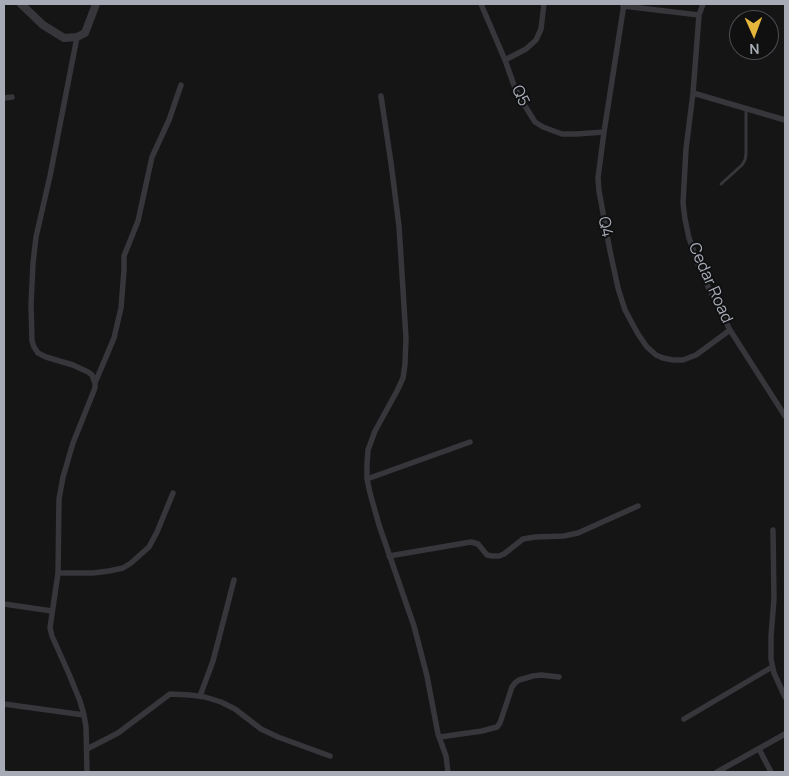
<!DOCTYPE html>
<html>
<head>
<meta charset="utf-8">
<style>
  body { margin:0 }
  #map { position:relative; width:789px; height:776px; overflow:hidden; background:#151516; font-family:Manrope,sans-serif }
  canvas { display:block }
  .frame { position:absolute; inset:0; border:5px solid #a7abb6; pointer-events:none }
  .north { position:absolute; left:729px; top:10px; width:50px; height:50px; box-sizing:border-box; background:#101011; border:1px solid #4c4e53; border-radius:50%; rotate:178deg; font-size:14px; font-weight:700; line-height:20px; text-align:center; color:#a7abb6 }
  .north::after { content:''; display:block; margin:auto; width:18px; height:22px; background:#e6b63c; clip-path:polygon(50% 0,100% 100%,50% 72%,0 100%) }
</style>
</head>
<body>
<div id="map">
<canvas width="789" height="776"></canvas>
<div class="frame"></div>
<div class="north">N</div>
</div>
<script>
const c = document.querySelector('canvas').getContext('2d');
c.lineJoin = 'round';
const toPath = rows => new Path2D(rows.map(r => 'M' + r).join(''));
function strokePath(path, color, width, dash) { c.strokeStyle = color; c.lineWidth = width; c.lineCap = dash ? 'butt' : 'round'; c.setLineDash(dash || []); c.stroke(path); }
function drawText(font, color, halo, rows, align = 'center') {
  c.font = font + ' Manrope,sans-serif'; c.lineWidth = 4; c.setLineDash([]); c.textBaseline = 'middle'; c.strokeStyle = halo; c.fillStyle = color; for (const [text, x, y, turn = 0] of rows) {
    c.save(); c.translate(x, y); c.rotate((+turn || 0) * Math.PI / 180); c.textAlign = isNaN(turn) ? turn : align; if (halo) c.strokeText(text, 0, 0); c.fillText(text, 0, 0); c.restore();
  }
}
const service = toPath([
  [721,184,742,165,745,160,746,154,746,109]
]);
const minor = toPath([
  [481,4,505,60,515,88,522,101,535,122,543,127,562,134,577,134,604,132],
  [624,4,604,132,598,178,599,191,610,251,618,288,625,310,638,334,647,347,656,355,663,358,673,360,683,360,696,355,730,330],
  [703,4,699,15,693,93,686,149,683,203,685,219,689,238,698,264,709,289,730,330,785,416],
  [623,6,699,15],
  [77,37,50,176,36,237,33,263,31,305,32,341,34,347,38,353,46,357,73,365,88,372,92,375,95,383,95,388,73,443,63,477,59,499,58,573,50,628,52,636,69,674,80,701,84,715,86,727,87,772],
  [505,60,526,49,536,40,541,29,544,4],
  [693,93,785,120],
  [381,96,391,163,399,226,406,338,405,364,403,378,397,391,375,431,368,450,367,464,367,479,370,493,379,525,414,626,427,676,438,734,446,756,448,772],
  [4,98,12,97],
  [95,383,114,338,121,308,124,270,124,256,138,221,152,157,169,120,181,85],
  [367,479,470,442],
  [773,530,774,599,771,636,771,659,774,673,785,697],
  [389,556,471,542,478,544,487,555,492,556,499,556,504,554,523,539,535,537,564,536,578,533,638,506],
  [58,573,93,573,109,571,123,568,131,563,149,547,157,532,173,493],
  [4,604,52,611],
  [200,696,213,661,234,580],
  [4,704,84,715],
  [684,719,772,667],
  [440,737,482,731,497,727,500,723,512,687,515,683,519,680,533,676,541,675,559,677],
  [87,749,118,733,170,694,190,695,205,697,221,702,235,709,261,729,278,737,330,756],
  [759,749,771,772],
  [4,772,5,772],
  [717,772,785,734]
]);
const tertiary = toPath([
  [21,4,43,25,64,38,77,37,85,33,96,4]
]);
const streetNames = [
  ["Q5",520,96,64],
  ["Q4",605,227,79],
  ["Cedar Road",710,283,66]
];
strokePath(service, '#36363b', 3);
strokePath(minor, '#36363b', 5.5);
strokePath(tertiary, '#36363b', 8);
drawText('16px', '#a7abb6', '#101011', streetNames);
</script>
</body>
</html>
